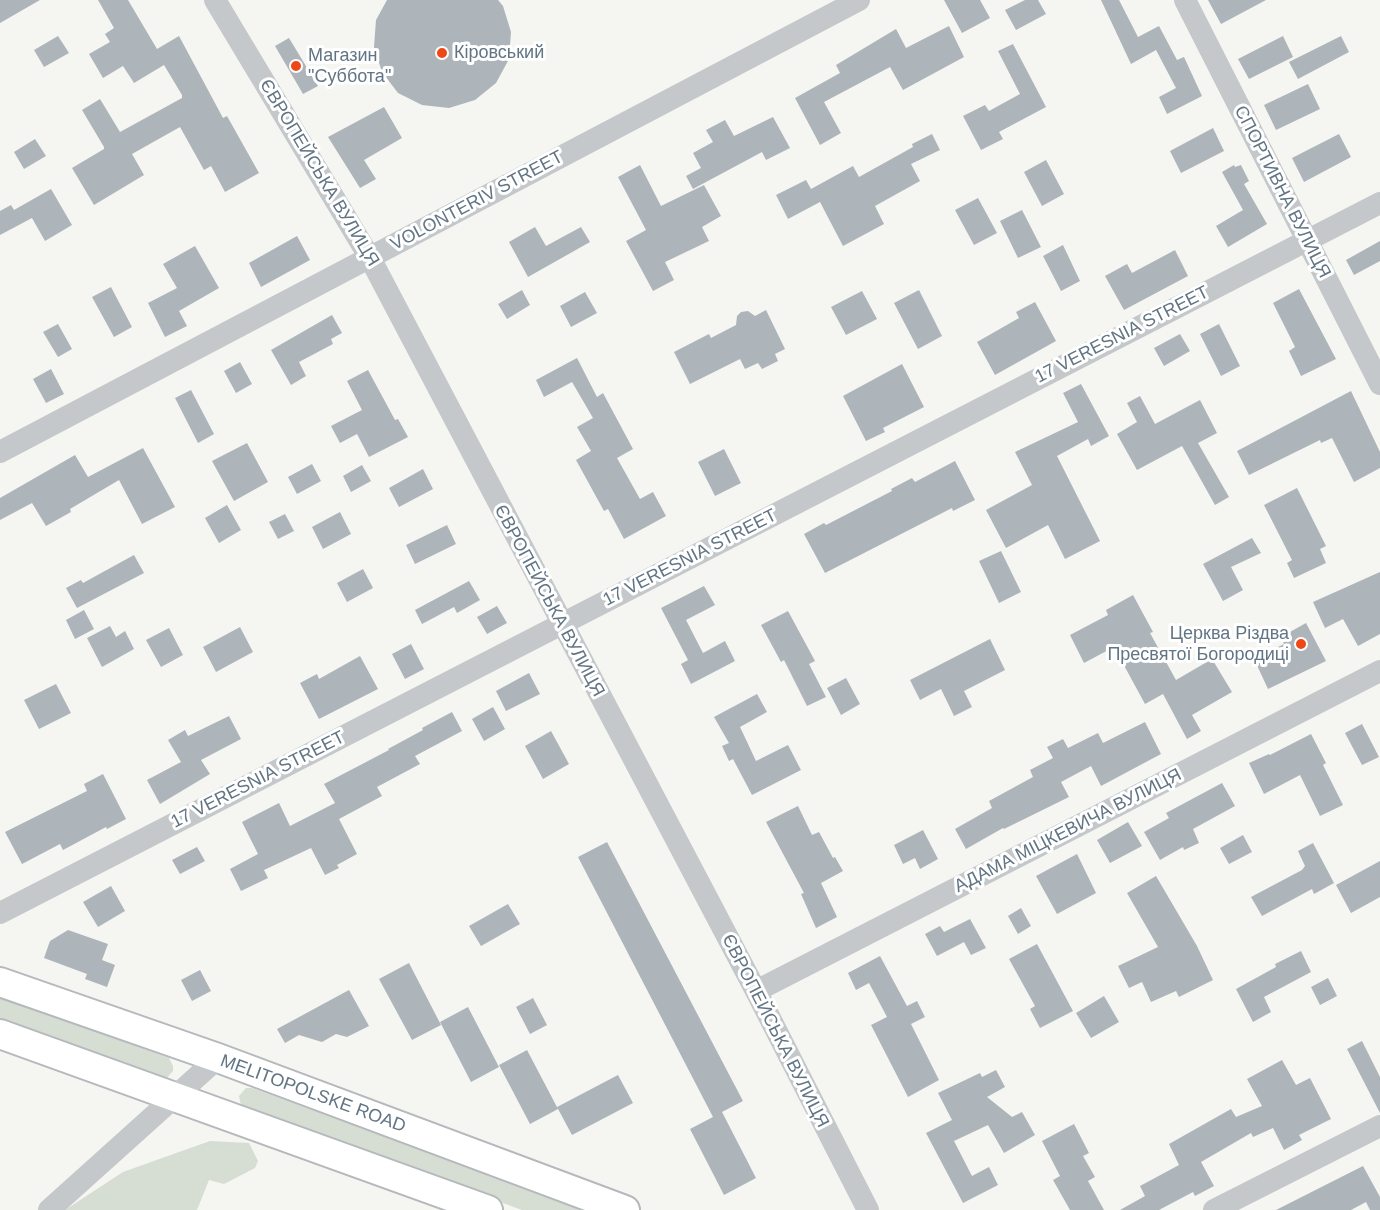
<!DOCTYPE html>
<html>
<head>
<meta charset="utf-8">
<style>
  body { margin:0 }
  canvas { display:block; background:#f5f5f1 }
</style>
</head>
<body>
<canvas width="1380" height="1210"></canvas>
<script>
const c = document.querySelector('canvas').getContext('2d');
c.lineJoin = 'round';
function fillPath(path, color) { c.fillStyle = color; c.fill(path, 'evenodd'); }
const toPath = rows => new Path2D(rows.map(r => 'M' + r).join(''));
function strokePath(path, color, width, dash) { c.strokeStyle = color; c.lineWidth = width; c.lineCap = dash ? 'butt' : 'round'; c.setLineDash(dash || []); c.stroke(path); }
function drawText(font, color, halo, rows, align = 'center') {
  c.font = font + ' Arial,sans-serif'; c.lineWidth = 6; c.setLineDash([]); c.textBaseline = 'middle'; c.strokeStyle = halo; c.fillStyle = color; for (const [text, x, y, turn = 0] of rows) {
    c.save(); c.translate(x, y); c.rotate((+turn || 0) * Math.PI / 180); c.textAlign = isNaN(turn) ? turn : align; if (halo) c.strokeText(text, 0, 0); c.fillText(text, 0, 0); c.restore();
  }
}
const green = toPath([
  [0,996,169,1058,173,1066,173,1071,166,1079,161,1079,0,1020],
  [246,1088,252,1088,587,1210,522,1210,244,1108,241,1105,239,1096],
  [210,1141,249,1143,258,1161,255,1168,224,1184,209,1180,197,1210,65,1210,123,1172]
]);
const building = toPath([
  [0,0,40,0,0,23],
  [98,0,128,0,157,49,179,36,223,118,227,116,259,173,225,192,211,166,204,170,180,127,132,154,144,175,94,205,72,168,104,149,104,147,82,110,100,99,120,132,182,98,182,95,164,65,134,83,123,66,103,78,89,54,110,42,105,34,114,28],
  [387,0,498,0,503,6,511,32,509,59,496,83,475,100,449,108,422,105,398,93,382,72,374,47,376,20],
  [944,0,980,0,990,18,962,33],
  [1025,0,1038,0,1046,14,1016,30,1005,10],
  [1101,0,1119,0,1138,37,1159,26,1177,60,1184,57,1202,96,1167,114,1159,97,1176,88,1156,50,1131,64],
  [1208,0,1266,0,1221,24],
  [949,26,964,57,903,90,890,67,824,102,841,133,820,145,795,98,840,73,836,65,896,29,906,48],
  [58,36,69,53,44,67,34,50],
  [1283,36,1293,57,1249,79,1238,59],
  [1341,36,1349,52,1298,79,1289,62],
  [289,38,318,86,303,94,275,46],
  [1013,44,1046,107,999,132,1003,139,981,150,963,116,985,105,989,111,1020,94,998,51],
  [1308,84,1320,109,1276,130,1264,105],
  [384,107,402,138,364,160,376,179,360,188,328,137],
  [773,117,790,148,766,160,762,152,693,189,686,176,701,168,693,153,713,142,706,130,725,120,734,136],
  [1213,128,1224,151,1181,173,1170,151],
  [932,134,940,150,911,164,920,181,875,206,884,224,843,246,820,202,788,219,776,195,806,180,811,189,853,166,859,177,913,147,912,144],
  [1339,134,1351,157,1304,182,1292,158],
  [35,139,46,156,24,169,14,152],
  [1046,160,1064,194,1042,206,1024,172],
  [640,165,661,206,704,185,721,216,702,227,709,241,665,262,674,280,653,291,626,241,646,230,618,177],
  [1234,165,1235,167,1241,165,1249,181,1244,184,1267,224,1228,247,1216,226,1243,210,1222,172],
  [51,189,72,225,45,241,32,218,0,235,0,211,11,205,14,210],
  [978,198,997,233,974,245,955,210],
  [1022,210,1041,247,1018,258,1000,221],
  [535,227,546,246,581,227,590,242,528,277,509,242],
  [297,236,310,260,261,287,249,263],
  [1380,241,1380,261,1354,275,1346,260],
  [1063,245,1080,281,1061,291,1043,256],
  [195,246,219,288,179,311,187,326,165,337,148,303,177,288,163,264],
  [1175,250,1188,276,1124,310,1105,276,1127,264,1132,273],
  [111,287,132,327,114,337,92,297],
  [1299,289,1336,359,1301,376,1289,351,1295,347,1273,303],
  [522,290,530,305,507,319,498,304],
  [919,290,942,336,918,349,894,303],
  [862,291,877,319,846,335,831,307],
  [585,292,597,313,571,327,560,306],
  [1035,302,1056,341,995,375,977,342,1019,318,1016,312],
  [766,310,785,349,775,354,778,361,762,369,758,363,745,369,740,359,690,384,674,352,709,334,711,338,736,325,737,316,741,312,748,311,755,316],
  [332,315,342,333,331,339,333,344,299,362,306,376,291,385,271,350],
  [58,324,72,349,58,357,43,332],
  [1219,324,1240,366,1221,376,1200,334],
  [1180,334,1190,351,1164,366,1154,348],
  [577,358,597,397,603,393,633,449,617,458,640,499,653,492,666,516,624,539,608,509,604,511,576,460,591,451,577,427,593,418,572,382,544,397,536,380],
  [240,362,252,384,236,393,224,371],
  [902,364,924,407,883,428,885,432,866,441,843,396],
  [51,369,64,394,46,403,33,379],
  [368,370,395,420,398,419,408,437,369,457,357,434,340,443,331,426,362,410,347,381],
  [1081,384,1109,436,1091,446,1088,439,1057,456,1100,541,1065,559,1048,525,1006,548,986,510,1032,485,1015,452,1078,422,1063,393],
  [191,390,214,434,198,443,175,398],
  [1351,391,1380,452,1380,468,1354,482,1332,438,1321,443,1320,440,1249,475,1237,451],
  [1140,396,1155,424,1200,400,1217,433,1198,443,1229,497,1215,505,1182,446,1137,470,1117,434,1137,422,1127,403],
  [247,443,268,482,234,501,212,461],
  [143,448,175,507,142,524,119,480,70,509,71,512,46,526,32,503,0,520,0,498,75,455,88,477],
  [724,449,741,483,715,496,698,462],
  [955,461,975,500,953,511,952,508,825,573,804,534,824,523,826,525,892,491,891,489,912,478,915,482],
  [312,464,321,481,297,494,288,477],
  [362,465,371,481,351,492,343,476],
  [423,469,433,489,399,507,389,488],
  [1297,488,1326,546,1320,549,1326,563,1294,578,1287,563,1292,560,1264,505],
  [227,505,241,530,219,543,205,518],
  [340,512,351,534,323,549,312,527],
  [285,514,294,531,278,539,269,522],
  [447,525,456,544,415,564,406,545],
  [1252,538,1261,553,1231,567,1243,590,1223,601,1203,564],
  [1001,551,1021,592,999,603,979,561],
  [134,555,144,573,77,608,66,588,81,580,83,583],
  [363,569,373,588,347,602,337,583],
  [1380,572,1380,634,1358,646,1343,619,1325,628,1313,602],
  [469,581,480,600,457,613,454,607,422,624,415,610],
  [704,586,715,605,686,620,703,653,725,641,735,661,691,684,681,664,688,660,661,608],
  [1133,595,1153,632,1150,633,1176,680,1212,659,1232,692,1192,715,1201,731,1187,739,1163,694,1145,704,1114,647,1084,663,1070,635,1108,615,1106,610],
  [497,606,507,623,487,634,477,617],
  [84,610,94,629,75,639,66,620],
  [788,611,815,661,809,664,826,697,807,706,784,660,781,662,761,625],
  [1306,623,1326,661,1268,689,1254,659,1284,644,1281,637],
  [110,626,116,637,125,631,134,649,102,667,87,638],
  [240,627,253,652,216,672,203,647],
  [169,628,183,655,161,667,146,640],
  [990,639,1005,670,964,691,972,707,954,716,941,689,920,700,910,680],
  [411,644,424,669,405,679,392,654],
  [360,656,378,689,319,719,300,683,317,674,319,679],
  [529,673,540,694,506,711,496,691],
  [846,678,860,704,841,715,827,688],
  [56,684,71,713,39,729,24,700],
  [757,694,767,712,740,727,756,761,788,745,801,770,752,795,733,759,729,761,722,746,729,743,714,717],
  [493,707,505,729,484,741,472,719],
  [452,712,462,731,415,756,420,764,377,787,382,796,339,819,357,854,337,865,339,868,325,875,311,848,264,870,268,878,241,891,230,869,258,854,242,822,279,803,290,826,335,803,324,784,389,750,388,749,423,730,422,728],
  [229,716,241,739,201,760,210,774,160,804,147,780,181,762,168,740,185,730,188,736],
  [1145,722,1161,754,1101,786,1091,766,1061,782,1069,797,1004,829,1003,828,966,849,955,829,992,808,989,801,1033,777,1030,770,1053,758,1047,747,1063,739,1068,748,1098,733,1103,743],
  [1362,724,1379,757,1362,765,1345,733],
  [551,731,569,764,543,779,525,746],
  [1311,734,1326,763,1323,765,1343,805,1320,816,1300,775,1264,794,1249,763,1269,754,1270,755],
  [103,774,126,819,107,829,106,827,63,850,60,844,22,864,5,832,87,791,84,784],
  [1222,783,1235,806,1193,829,1199,843,1184,850,1183,847,1160,860,1144,832,1169,818,1166,813],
  [798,806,812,835,819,832,833,858,835,857,843,871,821,883,837,917,816,928,801,894,804,893,766,822],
  [1128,822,1142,846,1110,863,1097,840],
  [923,830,938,859,920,869,915,858,903,864,894,845],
  [1243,835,1252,852,1229,864,1220,848],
  [607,842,743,1101,722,1112,756,1178,724,1195,690,1129,713,1117,578,857],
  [1313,843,1334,883,1314,894,1312,889,1262,916,1251,897,1302,870,1305,866,1298,851],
  [197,847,205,861,180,874,172,860],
  [1077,854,1096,893,1057,914,1036,876],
  [1380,861,1380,897,1351,913,1336,885],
  [1156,876,1197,946,1213,980,1179,997,1176,991,1151,1002,1142,982,1129,988,1118,966,1158,947,1127,893],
  [111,886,125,911,98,927,83,902],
  [508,904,520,924,481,946,469,926],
  [1021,908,1031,926,1018,934,1008,916],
  [970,919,986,948,971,955,964,942,937,956,925,934,940,926,944,932],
  [68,930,108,944,102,960,115,965,107,987,85,979,87,974,44,958,50,941],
  [1037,944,1073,1011,1040,1028,1030,1009,1035,1006,1009,959],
  [1301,951,1311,972,1264,997,1271,1012,1253,1022,1236,989,1276,967,1275,964],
  [880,956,907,1006,917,1001,925,1017,911,1024,939,1080,908,1097,871,1025,887,1017,869,983,856,990,848,973],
  [409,963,441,1025,412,1040,379,979],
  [200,970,211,991,192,1001,181,980],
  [1328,978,1337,996,1320,1005,1311,987],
  [349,990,369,1026,347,1037,336,1034,322,1042,299,1035,285,1043,277,1029],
  [1104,996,1119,1022,1091,1038,1076,1013],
  [533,998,547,1025,530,1034,516,1007],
  [468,1007,499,1067,471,1082,440,1022],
  [1362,1041,1380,1077,1380,1113,1347,1049],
  [527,1050,558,1109,530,1124,499,1065],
  [1282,1060,1296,1085,1310,1078,1331,1119,1299,1135,1302,1140,1284,1150,1273,1128,1253,1137,1251,1133,1201,1162,1214,1186,1195,1196,1193,1192,1159,1210,1120,1210,1145,1196,1140,1186,1179,1165,1169,1144,1231,1109,1236,1117,1262,1106,1247,1079],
  [996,1070,1005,1087,987,1097,1012,1117,1022,1112,1035,1135,1004,1153,988,1125,954,1141,972,1176,989,1167,998,1185,963,1203,926,1133,952,1120,938,1093,980,1073,982,1077],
  [618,1075,633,1103,572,1135,557,1107],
  [1074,1124,1089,1153,1083,1156,1095,1177,1088,1181,1104,1210,1070,1210,1053,1180,1060,1176,1042,1141],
  [1363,1166,1380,1197,1380,1210,1370,1210,1366,1202,1351,1210,1276,1210]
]);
const minor = toPath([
  [215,0,370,258,756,991,868,1210],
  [1185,0,1380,384],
  [0,452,859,0],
  [0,913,1380,203],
  [756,991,1380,671],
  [49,1210,218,1058],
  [1214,1210,1380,1126]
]);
const major = toPath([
  [0,982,218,1058,625,1210],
  [0,1034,488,1210]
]);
const markers = [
  [442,53,6,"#ef4817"],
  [296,66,6,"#ef4817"],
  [1301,644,6,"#ef4817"]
];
const poiNames = [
  ["Кіровський",454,53],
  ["Магазин",308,56],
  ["\"Суббота\"",308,77],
  ["Церква Різдва",1289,634,"right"],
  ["Пресвятої Богородиці",1289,655,"right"]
];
const streetNames = [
  ["ЄВРОПЕЙСЬКА ВУЛИЦЯ",319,173,59],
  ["СПОРТИВНА ВУЛИЦЯ",1282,192,63],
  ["VOLONTERIV STREET",477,201,-28],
  ["17 VERESNIA STREET",1122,335,-27],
  ["17 VERESNIA STREET",690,558,-27],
  ["ЄВРОПЕЙСЬКА ВУЛИЦЯ",549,601,62],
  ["17 VERESNIA STREET",258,780,-27],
  ["АДАМА МІЦКЕВИЧА ВУЛИЦЯ",1068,831,-27],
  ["ЄВРОПЕЙСЬКА ВУЛИЦЯ",775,1031,63],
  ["MELITOPOLSKE ROAD",313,1094,20]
];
fillPath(green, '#d6ddd2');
fillPath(building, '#adb5ba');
strokePath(major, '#b5b9bd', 32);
strokePath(minor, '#c4c8cb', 22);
strokePath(major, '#fff', 28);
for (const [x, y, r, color] of markers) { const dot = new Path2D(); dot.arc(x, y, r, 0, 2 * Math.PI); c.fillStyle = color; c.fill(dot); strokePath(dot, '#fff', 2); }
drawText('18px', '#627584', '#fff', poiNames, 'left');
drawText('18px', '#627584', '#fff', streetNames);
</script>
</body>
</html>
